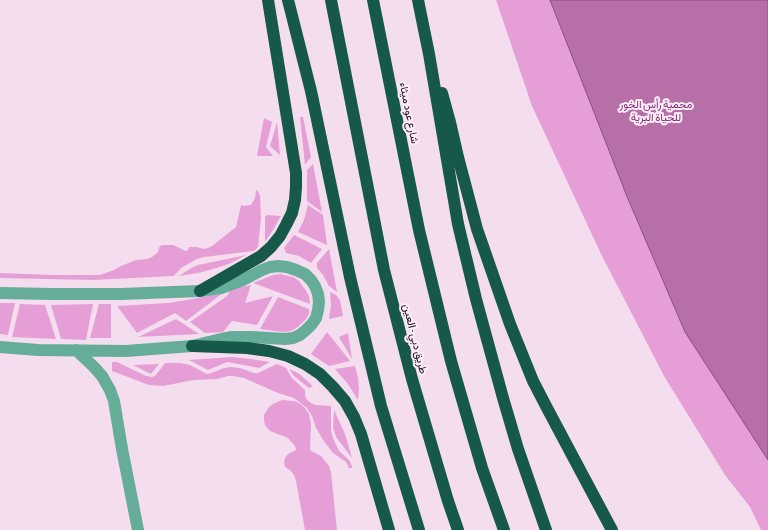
<!DOCTYPE html>
<html>
<head>
<meta charset="utf-8">
<style>
  body { margin:0 }
  canvas { display:block; background:#f4ddee }
</style>
</head>
<body>
<canvas width="768" height="530"></canvas>
<script>
const c = document.querySelector('canvas').getContext('2d');
c.lineJoin = 'round';
function fillPath(path, color) { c.fillStyle = color; c.fill(path, 'evenodd'); }
const toPath = rows => new Path2D(rows.map(r => 'M' + r).join(''));
function strokePath(path, color, width, dash) { c.strokeStyle = color; c.lineWidth = width; c.lineCap = dash ? 'butt' : 'round'; c.setLineDash(dash || []); c.stroke(path); }
function drawText(font, color, halo, rows, align = 'center') {
  c.font = font + ' "Asap Condensed",Vazirmatn,sans-serif'; c.lineWidth = 4; c.setLineDash([]); c.textBaseline = 'middle'; c.strokeStyle = halo; c.fillStyle = color; for (const [text, x, y, turn = 0] of rows) {
    c.save(); c.translate(x, y); c.rotate((+turn || 0) * Math.PI / 180); c.textAlign = isNaN(turn) ? turn : align; if (halo) c.strokeText(text, 0, 0); c.fillText(text, 0, 0); c.restore();
  }
}
const green = toPath([
  [496,0,768,0,768,530,761,530,750,507,725,475,664,376,601,254,532,106],
  [300,117,303,117,311,157,305,165],
  [264,118,272,122,266,147,273,156,257,156],
  [277,122,280,155,270,146],
  [313,164,322,212,307,201,307,170],
  [256,190,258,191,260,196,261,218,258,247,254,251,204,257,197,259,181,268,174,276,93,280,0,278,0,273,53,275,100,275,114,270,121,266,136,260,147,259,152,257,158,252,159,248,160,246,163,245,173,245,186,251,188,250,189,247,197,247,204,249,208,248,212,246,236,227,241,205,244,206,251,205,255,198],
  [308,205,323,215,327,245,298,232,304,220],
  [267,215,281,216,273,230,265,242,265,217],
  [294,235,322,249,311,263,299,256,286,253,284,248],
  [329,249,337,292,329,286,323,275,317,268,317,263],
  [246,255,229,264,213,269,198,273,179,276,191,268,198,265],
  [280,274,293,277,299,281,307,292,309,296,310,304,253,283,273,275],
  [251,285,245,303,273,296,257,325,232,321,223,332,205,333,190,322,227,296,231,289],
  [330,292,336,295,340,300,343,316,329,319,331,306],
  [223,293,186,321,175,313,137,333,117,306,168,303,187,300],
  [278,297,309,309,309,314,306,319,298,327,291,331,283,332,260,329],
  [0,303,15,303,8,335,0,334],
  [20,304,45,305,56,339,12,337],
  [93,304,86,340,61,339,51,305],
  [99,304,111,304,111,338,90,338],
  [176,319,199,334,138,337],
  [327,332,350,361,329,366,311,354],
  [348,333,352,359,339,337],
  [232,357,251,359,270,362,259,368,227,362,208,370,189,360],
  [112,362,117,362,146,376,152,377,156,375,165,363,180,363,190,365,207,374,211,373,224,368,231,367,240,368,254,373,258,373,277,364,286,368,292,378,305,390,305,395,307,400,311,403,315,405,331,406,331,431,333,438,339,451,349,460,352,466,352,468,349,468,346,462,333,453,323,440,316,428,312,416,307,408,294,398,278,393,244,378,233,376,228,376,217,379,194,380,163,386,149,385,112,371],
  [159,364,151,374,133,365],
  [355,366,358,378,359,389,358,400,348,384,335,369],
  [289,369,298,373,313,386,309,388,294,376],
  [282,400,294,401,299,403,305,408,309,414,311,424,310,449,311,451,321,456,329,466,331,472,337,530,305,530,296,481,294,475,290,470,285,467,284,462,285,458,288,454,296,450,295,446,288,438,270,431,265,425,264,420,264,415,269,407,273,404],
  [334,410,345,434,352,458,336,437,333,427]
]);
const water = toPath([
  [550,0,768,0,768,460,685,332,628,199,550,0]
]);
const minor = toPath([
  [0,293,53,294,121,294,200,291,221,288,243,280,262,270,270,267,278,266,287,267,296,270,305,274,311,280,315,286,318,294,319,302,318,310,316,318,312,324,306,330,300,335,293,338,285,339,252,337,232,337,217,340,192,346,126,351,38,350,0,347],
  [76,350,94,367,102,376,110,390,114,401,122,449,138,530]
]);
const highway = toPath([
  [288,0,311,91,350,277,381,406,419,530],
  [331,0,384,270,412,379,448,501,458,530],
  [373,0,419,230,451,361,482,468,504,530],
  [418,0,429,54,458,224,476,299,503,398,518,449,546,530],
  [442,93,450,122,458,157,477,229,510,324,533,381,547,408,612,530],
  [200,291,261,256,271,247,280,236,286,225,292,213,295,200,296,187,296,173,268,0],
  [192,346,247,348,269,351,288,356,305,364,320,374,333,387,345,401,354,417,361,434,389,530]
]);
const parkNames = [
  ["محمية رأس الخور",656,105],
  ["للحياة البرية",656,118]
];
const streetNames = [
  ["شارع عود ميثاء",409,113,79],
  ["طريق دبي - العين",415,339,76]
];
fillPath(green, '#e69fd6');
fillPath(water, '#b66fa7');
strokePath(water, '#87527c', 1);
strokePath(minor, '#65ad99', 12);
strokePath(highway, '#165849', 12);
drawText('11px', '#853077', '#feecf9', parkNames);
drawText('11px', '#181016', '#feecf9', streetNames);
</script>
</body>
</html>
